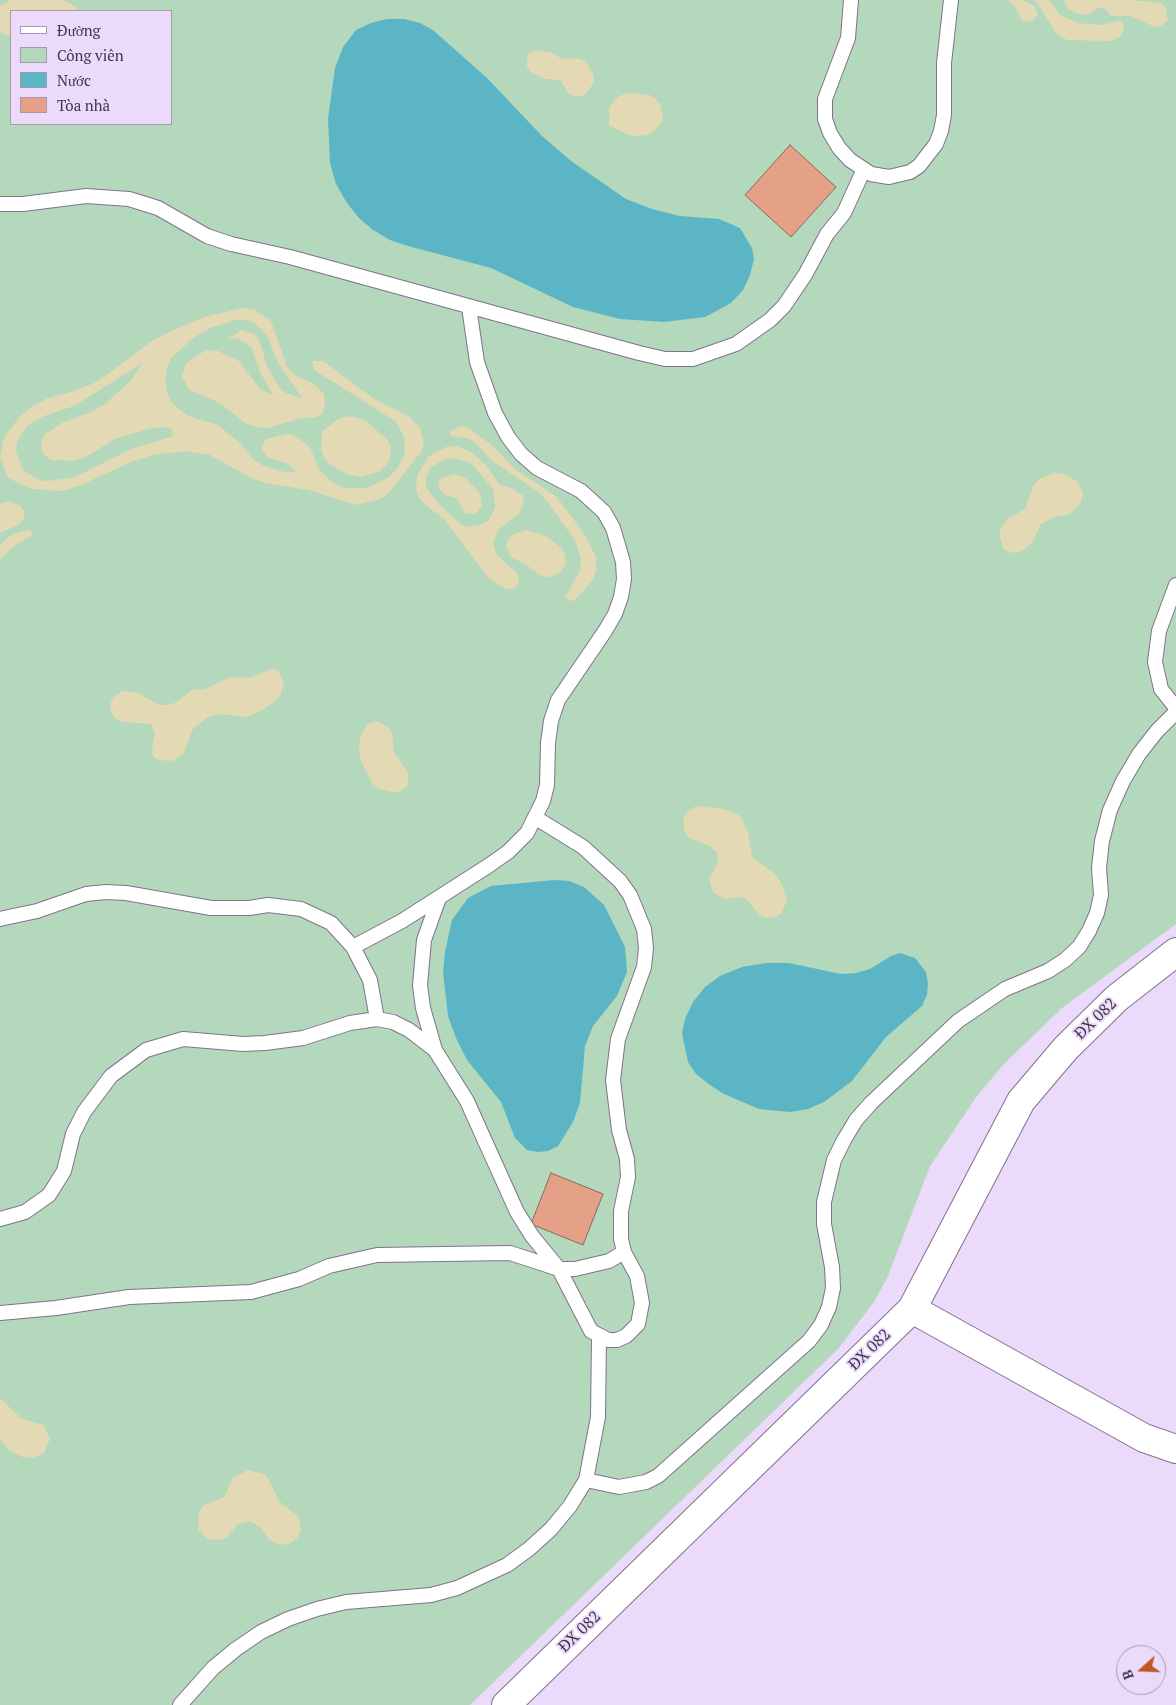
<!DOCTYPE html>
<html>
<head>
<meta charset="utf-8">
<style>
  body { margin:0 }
  #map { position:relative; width:1176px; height:1705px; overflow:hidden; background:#ecdafb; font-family:"PT Serif",serif }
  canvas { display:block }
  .legend { position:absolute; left:10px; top:10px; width:162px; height:115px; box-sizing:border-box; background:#ecdafb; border:1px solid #a698b1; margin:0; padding:6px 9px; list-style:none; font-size:15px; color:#3c3543 }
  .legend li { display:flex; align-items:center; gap:10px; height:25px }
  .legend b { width:25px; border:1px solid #a698b1 }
  .north { position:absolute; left:1116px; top:1645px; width:50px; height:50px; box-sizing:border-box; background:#ecdafb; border:1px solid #a698b1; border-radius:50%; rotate:250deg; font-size:14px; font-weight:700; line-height:20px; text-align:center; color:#3c3543 }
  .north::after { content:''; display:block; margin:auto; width:18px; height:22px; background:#bd5922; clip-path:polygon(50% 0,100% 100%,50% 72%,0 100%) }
</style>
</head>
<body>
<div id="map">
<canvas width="1176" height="1705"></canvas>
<ul class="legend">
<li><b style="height:6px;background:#fff"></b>Đường</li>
<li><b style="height:14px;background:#b3d8bb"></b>Công viên</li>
<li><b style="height:14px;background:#5cb5c4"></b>Nước</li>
<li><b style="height:14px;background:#e4a188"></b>Tòa nhà</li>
</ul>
<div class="north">B</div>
</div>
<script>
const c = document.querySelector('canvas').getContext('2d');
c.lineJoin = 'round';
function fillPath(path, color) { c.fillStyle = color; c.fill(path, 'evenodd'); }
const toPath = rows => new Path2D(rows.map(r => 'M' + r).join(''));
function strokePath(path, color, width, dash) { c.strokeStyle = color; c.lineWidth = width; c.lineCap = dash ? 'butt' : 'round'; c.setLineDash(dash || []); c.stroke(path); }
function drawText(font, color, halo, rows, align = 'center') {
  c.font = font + ' "PT Serif",serif'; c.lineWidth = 4; c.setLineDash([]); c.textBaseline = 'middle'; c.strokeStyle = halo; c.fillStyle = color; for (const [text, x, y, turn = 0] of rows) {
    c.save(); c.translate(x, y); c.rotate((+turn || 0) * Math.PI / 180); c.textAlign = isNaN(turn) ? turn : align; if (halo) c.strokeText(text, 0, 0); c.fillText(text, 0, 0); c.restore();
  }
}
const green = toPath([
  [0,0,1176,0,1176,924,1062,1008,1004,1064,977,1096,930,1166,888,1276,874,1302,838,1349,470,1705,0,1705],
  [11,11,171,11,171,124,11,124]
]);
const sand = toPath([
  [10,0,63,0,75,6,79,11,11,11,11,36,9,36,0,32,0,6],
  [1008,0,1022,0,1035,6,1038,15,1031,22,1022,21,1016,8],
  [1035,0,1049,0,1059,14,1078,23,1101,25,1120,21,1123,23,1124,30,1120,37,1111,41,1067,40,1056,33],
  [1064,0,1132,0,1161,3,1166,8,1168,20,1161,26,1155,27,1130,16,1111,16,1106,10,1099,7,1089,14,1082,15,1069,10],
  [537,50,551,52,562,59,575,58,586,61,594,76,593,84,588,91,583,96,575,97,569,94,560,80,545,79,531,72,527,67,527,57,530,52],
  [629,93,650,95,660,103,663,120,656,130,648,135,636,136,624,133,609,125,609,109,613,102,619,96],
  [243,308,254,309,271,321,287,367,296,376,313,383,324,394,325,408,322,414,316,417,298,419,268,428,256,427,245,423,220,403,189,390,182,376,186,363,199,354,208,350,218,351,239,361,260,389,273,395,261,374,251,347,237,338,228,339,241,330,254,334,259,339,267,366,279,387,286,393,302,398,277,361,267,335,253,322,244,320,235,320,210,328,195,337,172,357,167,368,165,380,167,392,172,403,188,416,218,425,240,443,254,460,264,466,285,472,296,472,286,463,268,458,261,448,266,439,288,434,296,436,310,447,319,469,333,483,344,488,367,488,389,477,398,467,405,453,404,436,395,421,314,370,312,361,323,361,376,400,410,417,420,428,424,443,421,452,389,493,379,500,355,505,309,490,265,483,249,477,210,455,186,451,153,455,131,462,79,486,62,491,32,489,8,478,0,457,4,438,19,417,33,406,48,398,71,392,92,384,112,371,153,340,178,328,204,317],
  [143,363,130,381,105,404,91,412,62,423,45,434,42,440,41,450,44,455,52,460,73,461,84,458,115,439,148,429,165,427,171,429,173,436,131,449,75,477,48,481,39,480,23,470,16,451,17,442,27,426,44,416,74,406],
  [348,416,365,420,388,440,391,448,390,458,386,465,379,472,360,477,349,475,331,465,325,459,321,450,322,432,338,419],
  [460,426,467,427,493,446,516,470,557,497,585,535,596,557,596,570,592,581,575,600,570,601,565,597,580,571,581,561,576,542,547,501,537,491,492,461,475,442,467,438,452,436,449,432],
  [456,446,471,452,485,464,500,485,512,488,522,495,524,501,519,514,499,529,493,543,497,555,517,573,519,583,515,588,506,589,488,578,444,519,424,504,418,496,416,489,417,475,429,456,446,447],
  [453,458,471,463,493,489,495,507,489,520,483,524,468,527,460,524,436,501,426,487,426,478,431,467,444,460],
  [1054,473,1063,474,1077,481,1083,493,1080,504,1070,514,1053,517,1040,525,1034,540,1023,551,1013,553,1004,550,999,534,1002,526,1007,519,1025,509,1033,486,1039,479],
  [454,474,465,478,480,493,482,506,475,514,465,513,456,498,445,495,440,490,438,485,441,478],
  [9,501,21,506,24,511,24,518,20,524,0,533,0,504],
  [29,530,34,534,13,547,0,560,0,546,5,540,13,534],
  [526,530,547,536,564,551,566,564,561,572,549,577,541,576,528,566,511,557,506,547,507,542,512,535],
  [274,668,279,672,284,682,280,696,273,703,257,713,246,717,220,714,208,717,192,730,184,753,172,761,158,760,153,756,152,748,155,734,151,724,123,722,116,719,111,713,110,705,113,697,123,691,137,692,159,705,167,705,175,703,192,690,205,689,231,677,249,678],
  [376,721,388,727,392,733,394,752,409,774,407,787,397,793,379,789,372,783,361,761,359,748,361,734,369,723],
  [696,806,725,809,740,816,748,832,752,857,775,874,782,884,787,901,781,914,775,917,767,918,760,915,746,899,739,897,725,899,713,892,709,879,718,863,717,852,708,845,689,838,684,831,683,822,685,814],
  [0,1398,22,1419,44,1425,50,1439,44,1453,35,1457,25,1458,8,1450,0,1438],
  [248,1470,264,1474,269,1480,279,1501,299,1517,301,1531,297,1538,291,1543,283,1545,275,1543,269,1539,260,1527,250,1521,238,1524,227,1537,220,1540,207,1539,198,1529,199,1512,204,1505,224,1497,233,1478]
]);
const water = toPath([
  [387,19,404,19,420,23,433,30,488,79,542,136,571,161,626,199,652,209,680,216,719,219,740,228,752,248,754,259,750,275,743,290,731,303,705,317,664,322,620,319,573,307,491,268,408,246,390,240,373,230,359,218,347,203,336,184,330,163,328,118,335,68,343,47,356,30,371,23],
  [554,880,569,881,584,887,604,905,625,947,627,972,617,996,593,1026,585,1046,580,1103,573,1122,558,1146,548,1151,538,1152,527,1150,515,1138,501,1102,467,1060,456,1038,448,1016,443,972,445,952,452,920,468,898,491,886],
  [900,953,915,958,926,972,928,984,927,995,922,1006,886,1037,852,1081,824,1102,808,1109,790,1112,759,1109,724,1094,710,1085,696,1074,688,1062,682,1033,685,1019,693,1002,705,987,720,976,742,967,766,963,789,963,841,974,856,973,870,969,891,956]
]);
const building = toPath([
  [790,145,836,187,791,237,745,195,790,145],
  [551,1173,603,1194,583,1245,531,1224,551,1173]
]);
const lane = toPath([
  [851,0,848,38,825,99,825,119,830,133,839,148,850,160,871,174,889,177,910,172,919,166,936,144,941,131,944,115,944,63,951,0],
  [0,204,23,204,86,196,129,199,158,208,207,236,231,244,290,257,639,353,665,359,693,359,736,344,770,320,784,306,805,275,827,234,844,213,864,169],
  [1176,585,1159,631,1155,662,1161,689,1176,708],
  [0,919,37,911,86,894,106,892,126,893,211,908,249,908,268,905,301,909,331,923,353,947,370,980,377,1019],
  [353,947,402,921,488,866,508,852,527,833,543,801,547,785,548,743,551,721,558,700,605,631,615,614,621,597,624,579,623,562,613,528,604,512,581,491,537,468,521,454,508,437,495,413,477,362,469,307],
  [435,1050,423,1008,420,985,424,940,439,898],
  [0,1219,25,1212,49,1195,64,1171,73,1134,84,1112,111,1076,146,1050,183,1039,243,1044,265,1043,303,1038,350,1023,377,1019,393,1022,409,1030,435,1050,467,1101,517,1212,532,1236,559,1269,591,1331,608,1340,617,1340,626,1336,638,1324,642,1303,637,1276,624,1252,621,1239,621,1211,628,1177,627,1159,619,1130,613,1080,618,1039,644,967,646,948,644,929,630,895,620,881,583,847,536,818],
  [0,1313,56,1308,129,1297,251,1292,299,1279,329,1266,377,1255,510,1253,559,1269,575,1269,609,1261,624,1252],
  [586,1480,619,1487,646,1482,658,1476,809,1341,821,1325,829,1307,833,1288,832,1267,824,1224,824,1202,834,1160,844,1140,856,1120,871,1103,958,1021,1005,989,1048,971,1065,960,1079,947,1089,931,1097,913,1101,895,1099,868,1102,841,1110,810,1123,781,1139,754,1157,731,1176,712],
  [180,1705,213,1668,236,1649,261,1632,288,1619,317,1609,346,1602,431,1595,457,1588,507,1565,529,1549,551,1529,570,1506,586,1480,598,1417,599,1337]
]);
const street = toPath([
  [912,1309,1144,1438,1176,1449],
  [506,1705,912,1309,1021,1101,1066,1048,1117,998,1176,952]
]);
const streetNames = [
  ["ĐX 082",1096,1019,-44],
  ["ĐX 082",870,1350,-44],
  ["ĐX 082",580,1632,-44]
];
fillPath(green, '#b3d8bb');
fillPath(sand, '#e3d9b4');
fillPath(water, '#5cb5c4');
fillPath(building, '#e4a188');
strokePath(building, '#8c695c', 1);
strokePath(lane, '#81718f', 16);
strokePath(street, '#81718f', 30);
strokePath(lane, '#fff', 14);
strokePath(street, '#fff', 28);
drawText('16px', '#3c3543', '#ecdafb', streetNames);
</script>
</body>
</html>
